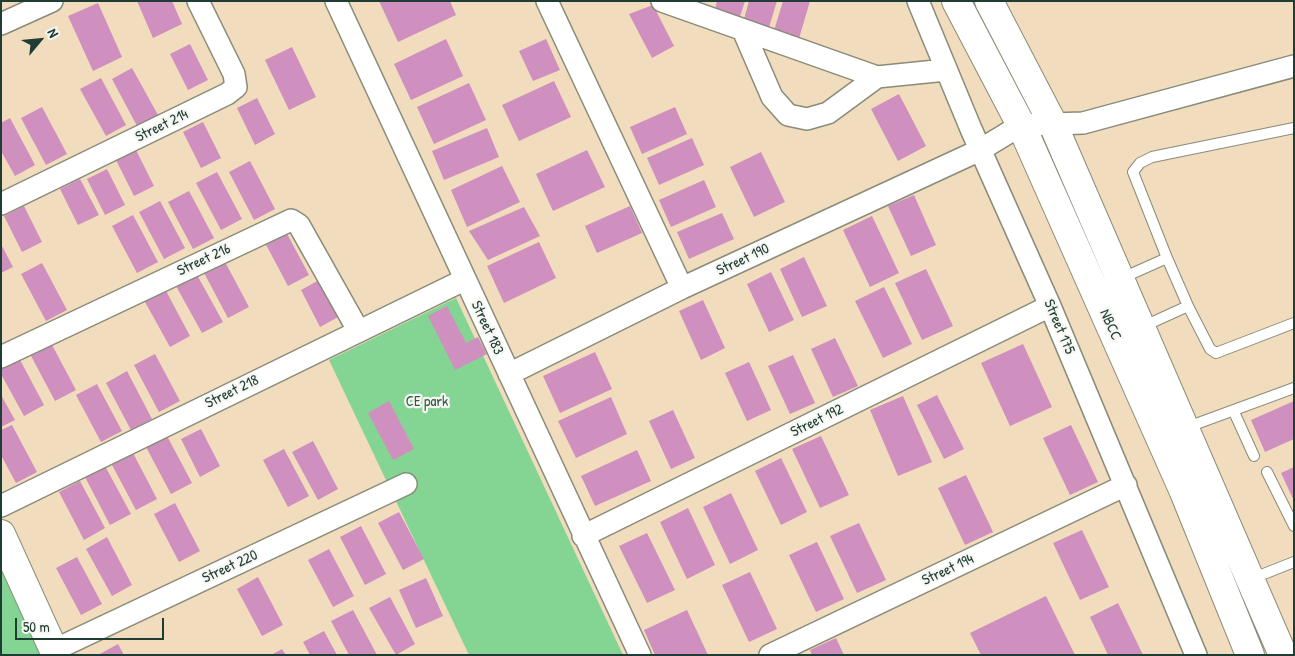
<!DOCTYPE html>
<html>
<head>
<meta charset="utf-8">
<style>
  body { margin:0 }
  #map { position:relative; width:1295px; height:656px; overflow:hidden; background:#f1dcbd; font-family:"Patrick Hand",sans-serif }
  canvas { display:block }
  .frame { position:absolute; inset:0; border:2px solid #1f3d34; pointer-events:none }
  .north { position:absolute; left:15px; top:15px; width:50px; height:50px; -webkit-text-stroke:4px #f6f6f2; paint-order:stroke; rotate:62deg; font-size:14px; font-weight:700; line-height:20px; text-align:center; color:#1f3d34 }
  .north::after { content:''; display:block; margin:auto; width:18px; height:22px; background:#1f3d34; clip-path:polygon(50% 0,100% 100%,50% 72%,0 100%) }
  .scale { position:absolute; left:15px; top:618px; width:149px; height:22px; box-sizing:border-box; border:2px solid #1f3d34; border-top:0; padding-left:6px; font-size:15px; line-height:18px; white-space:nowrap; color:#1f3d34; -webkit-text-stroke:4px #f6f6f2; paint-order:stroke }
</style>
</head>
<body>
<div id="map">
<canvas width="1295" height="656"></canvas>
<div class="frame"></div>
<div class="north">N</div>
<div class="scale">50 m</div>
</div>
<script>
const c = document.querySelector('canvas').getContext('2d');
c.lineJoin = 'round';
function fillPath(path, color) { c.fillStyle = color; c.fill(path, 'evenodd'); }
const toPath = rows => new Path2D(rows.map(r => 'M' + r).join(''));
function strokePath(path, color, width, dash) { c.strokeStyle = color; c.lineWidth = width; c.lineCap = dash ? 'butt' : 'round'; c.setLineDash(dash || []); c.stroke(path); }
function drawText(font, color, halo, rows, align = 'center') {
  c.font = font + ' "Patrick Hand",sans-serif'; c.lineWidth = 4.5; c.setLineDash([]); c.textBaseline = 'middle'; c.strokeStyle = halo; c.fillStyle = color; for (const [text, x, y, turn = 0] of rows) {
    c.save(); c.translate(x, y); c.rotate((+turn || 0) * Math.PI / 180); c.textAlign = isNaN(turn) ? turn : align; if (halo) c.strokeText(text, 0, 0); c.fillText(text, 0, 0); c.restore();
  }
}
const green = toPath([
  [456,298,623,655,469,655,329,360],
  [1,569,42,655,1,655]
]);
const building = toPath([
  [137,1,172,1,182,24,153,38],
  [379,1,450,1,456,15,398,42],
  [717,1,745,1,739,20,714,13],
  [749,1,777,1,767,34,742,26],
  [783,1,810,1,798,42,773,34],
  [98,3,122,57,93,71,68,16],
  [653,5,674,46,652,58,629,14],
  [446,39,463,76,411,100,394,64],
  [546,39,560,70,533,81,519,51],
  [190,44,208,80,188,90,170,54],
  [292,47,316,97,289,110,265,60],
  [132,68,158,115,137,126,112,79],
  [101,78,126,125,106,136,80,89],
  [554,81,571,117,519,141,502,105],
  [469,83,486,120,434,144,417,107],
  [899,94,926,146,898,161,871,109],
  [257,98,275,134,255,145,237,108],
  [42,107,67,154,46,165,21,118],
  [675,107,687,134,642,154,630,127],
  [10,118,35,165,15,176,1,151,1,123],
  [203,122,221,158,201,168,183,132],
  [487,128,499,157,444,180,432,151],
  [692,138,704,165,659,185,647,158],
  [136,150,154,186,134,196,116,160],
  [587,150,605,187,553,211,536,174],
  [761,152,785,202,754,217,730,167],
  [250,161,275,209,254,220,229,172],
  [502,166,520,202,467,227,451,190],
  [107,169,125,205,105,215,87,179],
  [217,172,242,219,221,230,196,183],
  [80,179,99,215,78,225,60,189],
  [704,180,716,207,671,227,659,200],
  [189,191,214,238,193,249,168,202],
  [914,195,936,245,911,256,888,206],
  [160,201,185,248,164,259,139,212],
  [24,206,42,242,22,252,4,216],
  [630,206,642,233,597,253,585,226],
  [524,207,540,236,488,260,469,231],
  [722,213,734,239,689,259,677,232],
  [133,215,158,262,137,273,112,226],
  [872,216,899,273,870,287,843,230],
  [284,228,309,275,288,286,263,239],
  [539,242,556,278,504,303,487,266],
  [1,244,13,267,1,273],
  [804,257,827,306,802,317,780,269],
  [224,260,249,307,228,318,203,271],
  [42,263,67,310,46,321,21,274],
  [926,269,953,326,922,340,895,283],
  [771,272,794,320,769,332,747,284],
  [197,275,223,322,202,333,176,286],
  [321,279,340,316,320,327,301,290],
  [884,287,912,344,883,358,855,301],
  [165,289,190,336,170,347,144,300],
  [703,300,725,348,701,360,679,311],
  [447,306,466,343,478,337,487,354,455,370,428,316],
  [835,338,858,386,833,397,811,349],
  [51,343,76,390,55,401,30,354],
  [1023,344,1052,407,1010,426,981,363],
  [595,352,612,389,560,413,543,376],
  [155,354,180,401,159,412,134,365],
  [793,355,815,403,790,414,768,366],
  [19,358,44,405,24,416,1,374,1,367],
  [749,362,771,410,747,421,725,373],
  [127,371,152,419,131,430,106,383],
  [97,384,122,431,101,442,76,395],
  [1,395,15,420,1,427],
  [937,395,964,449,944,459,917,405],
  [903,396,932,462,898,476,870,410],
  [611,397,627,434,576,458,558,421],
  [389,401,414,449,393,460,368,413],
  [1294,401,1294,439,1265,452,1251,420],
  [673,410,695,458,671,469,649,421],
  [12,425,37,472,16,483,1,455,1,430],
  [1071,425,1098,482,1070,495,1043,438],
  [201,429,220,466,200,477,181,439],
  [167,436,192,483,171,494,146,447],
  [821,436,849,495,820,508,792,449],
  [313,441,338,489,318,500,292,452],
  [284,449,309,496,288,507,263,460],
  [637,450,651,481,595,506,581,476],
  [132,451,157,499,136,510,111,463],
  [781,458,807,512,781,525,755,471],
  [105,466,131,514,110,525,85,477],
  [1294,467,1294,501,1281,473],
  [966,475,993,532,965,545,938,488],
  [80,481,105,528,84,540,59,492],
  [731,493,758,550,730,564,703,507],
  [175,503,200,551,179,562,154,514],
  [688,508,715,565,687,579,660,522],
  [399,512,424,559,403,570,378,523],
  [859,523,886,580,857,593,830,536],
  [361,526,386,574,365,585,340,537],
  [1082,530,1109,587,1080,600,1053,543],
  [647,533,675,590,647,603,619,546],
  [107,537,132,585,112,596,86,549],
  [817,542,844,599,816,612,789,555],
  [329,549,354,596,333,607,308,560],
  [77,557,102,604,81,615,56,568],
  [750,572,777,629,749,642,722,585],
  [258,577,283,625,262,636,237,589],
  [426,578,443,616,416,628,399,590],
  [1046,596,1075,655,981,655,970,633],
  [390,597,415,644,396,655,369,608],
  [1118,603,1143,655,1108,655,1090,617],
  [353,610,377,655,349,655,331,621],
  [687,610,708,655,655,655,644,630],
  [324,631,337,655,310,655,303,642],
  [836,638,844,655,812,655,810,650],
  [118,644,124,655,98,655],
  [282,649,286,655,271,655]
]);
const lane = toPath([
  [1167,258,1188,306],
  [1120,279,1167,258,1133,172,1140,163,1152,157,1294,128],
  [1142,327,1188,306,1210,349,1216,353,1294,323],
  [1234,412,1254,456],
  [1185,428,1294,388],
  [1267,472,1294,526],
  [1251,579,1294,562]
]);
const street = toPath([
  [336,1,640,655],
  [547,1,682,288],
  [662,1,877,77,946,70],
  [918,1,971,129,1050,306,1196,655],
  [1,24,52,1],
  [743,30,772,97,788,115,807,119,828,113,877,77],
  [1,204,227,94,236,87,234,74,198,1],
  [1,357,291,220,299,225,358,330],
  [509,374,682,288,980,150,1021,125,1083,123,1294,66],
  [1,506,464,280],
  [583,536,1050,306],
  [54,650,406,484],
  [770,655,1126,485]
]);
const secondary = toPath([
  [956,1,1021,125,1184,492,1250,655],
  [989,1,1052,122,1283,655],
  [1,534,56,655]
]);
const streetNames = [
  ["Street 214",162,126,-26],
  ["Street 216",204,260,-25],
  ["Street 190",743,260,-25],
  ["NBCC",1110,325,66],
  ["Street 175",1059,327,67],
  ["Street 183",487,328,65],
  ["Street 218",232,392,-26],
  ["Street 192",817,421,-26],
  ["Street 220",230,567,-25],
  ["Street 194",948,570,-25]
];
const parkNames = [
  ["CE park",427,402]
];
fillPath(green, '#84d494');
fillPath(building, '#cf8fbf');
strokePath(lane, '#888c78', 12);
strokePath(street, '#888c78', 24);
strokePath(secondary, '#888c78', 30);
strokePath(lane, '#fff', 10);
strokePath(street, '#fff', 21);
strokePath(secondary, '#fff', 28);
drawText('15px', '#1f3d34', '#f6f6f2', streetNames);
drawText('15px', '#335b47', '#f6f6f2', parkNames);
</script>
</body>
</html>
